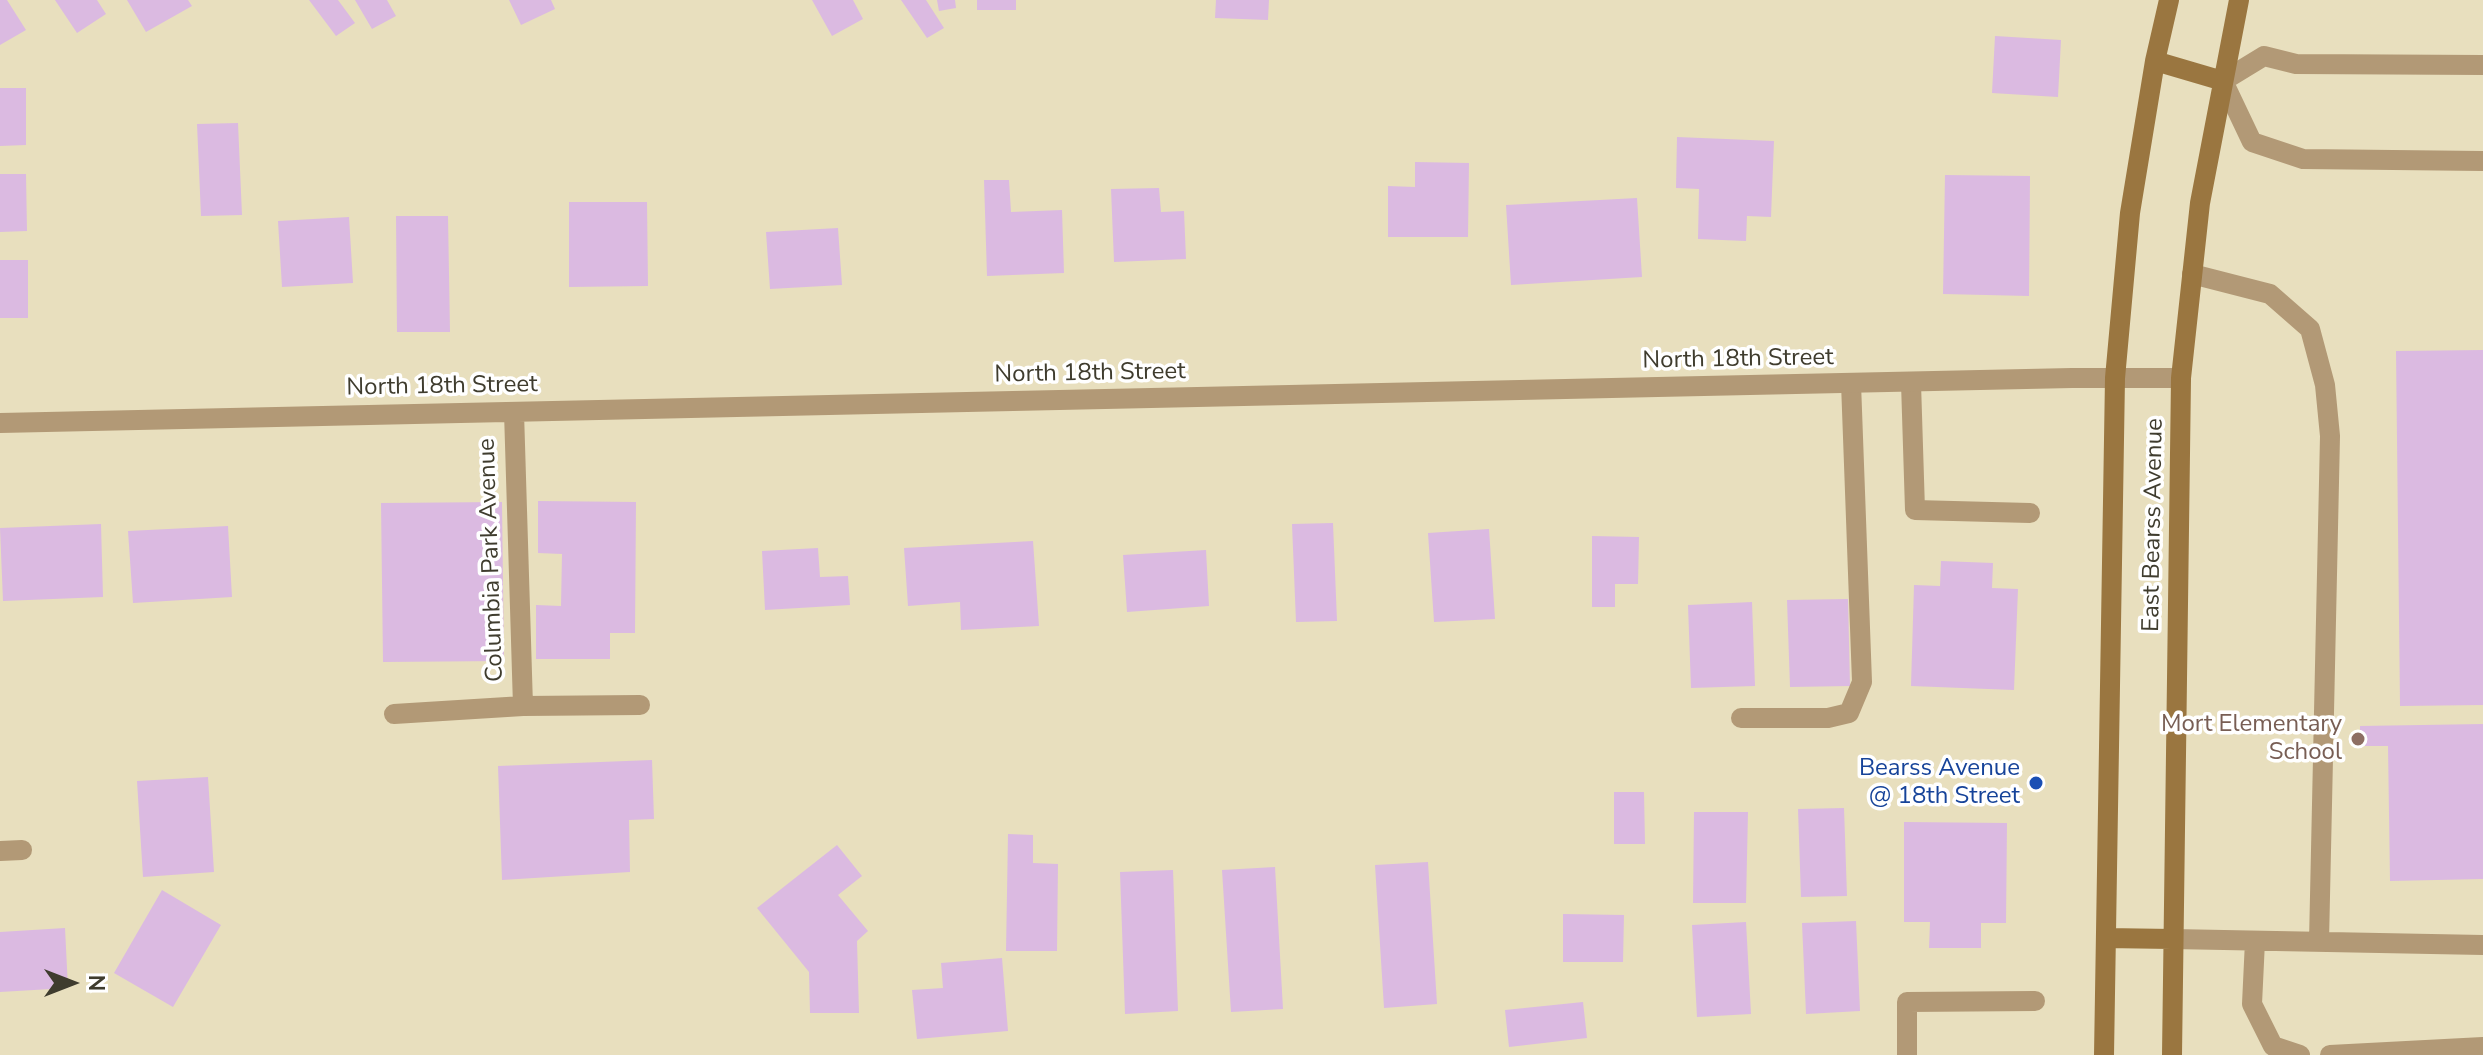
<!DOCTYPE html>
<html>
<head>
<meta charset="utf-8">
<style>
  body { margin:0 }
  #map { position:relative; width:2483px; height:1055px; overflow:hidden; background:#e8dfbe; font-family:"Nunito Sans",sans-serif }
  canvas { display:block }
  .north { position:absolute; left:32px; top:943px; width:80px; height:80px; -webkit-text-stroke:6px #fff; paint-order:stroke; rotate:90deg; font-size:22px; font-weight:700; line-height:32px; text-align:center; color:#3f3c2e }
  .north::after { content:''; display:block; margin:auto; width:28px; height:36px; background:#3f3c2e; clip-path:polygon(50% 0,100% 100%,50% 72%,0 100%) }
</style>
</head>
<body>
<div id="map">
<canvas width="2483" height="1055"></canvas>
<div class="north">N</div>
</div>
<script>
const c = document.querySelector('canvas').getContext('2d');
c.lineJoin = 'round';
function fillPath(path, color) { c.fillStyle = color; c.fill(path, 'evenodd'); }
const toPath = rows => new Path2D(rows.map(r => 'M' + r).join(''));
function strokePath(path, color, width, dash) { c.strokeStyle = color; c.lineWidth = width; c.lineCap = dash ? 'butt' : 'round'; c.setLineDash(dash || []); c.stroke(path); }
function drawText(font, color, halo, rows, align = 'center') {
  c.font = font + ' "Nunito Sans",sans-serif'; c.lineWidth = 7; c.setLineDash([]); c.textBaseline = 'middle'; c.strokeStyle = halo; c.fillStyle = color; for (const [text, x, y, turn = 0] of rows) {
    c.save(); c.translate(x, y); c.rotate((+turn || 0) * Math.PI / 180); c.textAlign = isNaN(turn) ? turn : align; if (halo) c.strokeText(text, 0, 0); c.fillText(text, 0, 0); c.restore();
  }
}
const building = toPath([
  [0,0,7,0,26,30,0,45],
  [55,0,97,0,106,14,77,33],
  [127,0,188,0,192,6,146,32],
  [309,0,338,0,355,23,336,36],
  [355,0,387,0,396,16,372,29],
  [509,0,551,0,555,9,521,25],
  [812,0,853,0,863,19,832,36],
  [901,0,926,0,944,28,927,38],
  [937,0,955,0,956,8,939,11],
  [977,0,1016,0,1016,10,977,10],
  [1216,0,1269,0,1268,20,1215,18],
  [1995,36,2061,40,2058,97,1992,93],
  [0,88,26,88,26,145,0,146],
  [238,123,242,215,201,216,197,124],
  [1677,137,1774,141,1771,217,1747,216,1746,241,1698,239,1699,189,1676,188],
  [1415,162,1469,163,1468,237,1388,237,1388,186,1415,187],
  [0,174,26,174,27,231,0,232],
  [1945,175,2030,176,2029,296,1943,294],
  [984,180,1009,180,1011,212,1062,210,1064,273,987,276],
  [1159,188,1161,212,1184,211,1186,259,1114,262,1111,189],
  [1637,198,1642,277,1511,285,1506,205],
  [569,202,647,202,648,286,569,287],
  [396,216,448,216,450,332,397,332],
  [349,217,353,283,282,287,278,221],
  [838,228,842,285,770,289,766,232],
  [0,260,28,260,28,318,0,318],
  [2483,350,2483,705,2400,706,2396,351],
  [538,501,636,502,635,633,610,633,610,659,536,659,536,605,561,606,562,554,538,553],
  [502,502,504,661,383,662,381,503],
  [1333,523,1337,621,1296,622,1292,524],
  [101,524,103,597,3,601,0,528],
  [228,526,232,597,133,603,128,531],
  [1489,529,1495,619,1434,622,1428,533],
  [1592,536,1639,537,1638,584,1615,584,1615,607,1592,607],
  [1033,541,1039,626,961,630,960,602,908,606,904,548],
  [818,548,820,577,848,576,850,605,765,610,762,551],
  [1206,550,1209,606,1127,612,1123,555],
  [1941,561,1993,563,1992,588,2018,589,2014,690,1911,686,1914,585,1940,586],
  [1848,599,1850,686,1790,687,1787,600],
  [1752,602,1755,686,1691,688,1688,605],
  [2483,724,2483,879,2390,881,2388,746,2360,746,2360,726],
  [652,760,654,819,629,820,630,872,502,880,498,766],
  [208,777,214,872,143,877,137,781],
  [1614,792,1644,792,1645,844,1614,844],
  [1844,808,1847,896,1801,897,1798,809],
  [1694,812,1748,812,1746,903,1693,903],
  [1904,822,2007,823,2006,923,1981,923,1981,948,1929,948,1930,922,1904,922],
  [1008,834,1033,835,1033,863,1058,864,1057,951,1006,951],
  [837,845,862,876,838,895,868,931,857,941,859,1013,810,1013,809,972,757,908],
  [1428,862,1437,1004,1384,1008,1375,865],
  [1275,867,1283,1009,1231,1012,1222,870],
  [1173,870,1178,1011,1125,1014,1120,872],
  [162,890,221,925,173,1007,114,973],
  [1563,914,1624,915,1623,962,1563,962],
  [1856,921,1860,1011,1806,1014,1802,923],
  [1746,922,1751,1014,1697,1017,1692,925],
  [65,928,68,988,0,992,0,932],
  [1002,958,1008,1031,917,1039,912,990,943,988,941,963],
  [1583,1002,1587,1038,1509,1047,1505,1010]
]);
const service = toPath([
  [2483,65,2296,64,2264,56,2223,81,2252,142,2303,159,2483,161],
  [2192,274,2270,294,2310,329,2325,385,2330,436,2319,942],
  [1911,383,1915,510,2030,513],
  [1741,718,1828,718,1849,713,1862,682,1851,383],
  [0,851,22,850],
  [2172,939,2483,945],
  [2255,941,2252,1004,2273,1046,2300,1055],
  [1907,1055,1907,1002,2035,1001],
  [2330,1055,2483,1047]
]);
const minor = toPath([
  [514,412,523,706],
  [0,423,2072,378,2181,378],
  [394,714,523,706,640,705]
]);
const secondary = toPath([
  [2155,61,2223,81],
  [2106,938,2172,939],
  [2104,1055,2115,378,2130,213,2155,61,2169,0],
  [2172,1055,2181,378,2200,203,2239,0]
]);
const markers = [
  [2358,739,8,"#8d6e63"],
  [2036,783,8,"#1a4fb4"]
];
const streetNames = [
  ["North 18th Street",1738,360,-1],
  ["North 18th Street",1090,374,-1],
  ["North 18th Street",442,387,-1],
  ["East Bearss Avenue",2154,525,-89],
  ["Columbia Park Avenue",492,560,-92]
];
const educationNames = [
  ["Mort Elementary",2342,725],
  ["School",2342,753]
];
const transitNames = [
  ["Bearss Avenue",2020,769],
  ["@ 18th Street",2020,797]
];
fillPath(building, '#dbbae1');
strokePath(service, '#b29976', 20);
strokePath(minor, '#b29976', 20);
strokePath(secondary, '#9a7640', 20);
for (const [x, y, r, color] of markers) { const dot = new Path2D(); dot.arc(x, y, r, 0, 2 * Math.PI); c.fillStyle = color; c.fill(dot); strokePath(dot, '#fff', 3); }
drawText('24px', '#3f3c2e', '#fff', streetNames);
drawText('24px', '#785e54', '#fff', educationNames, 'right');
drawText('24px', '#164399', '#fff', transitNames, 'right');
</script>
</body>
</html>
